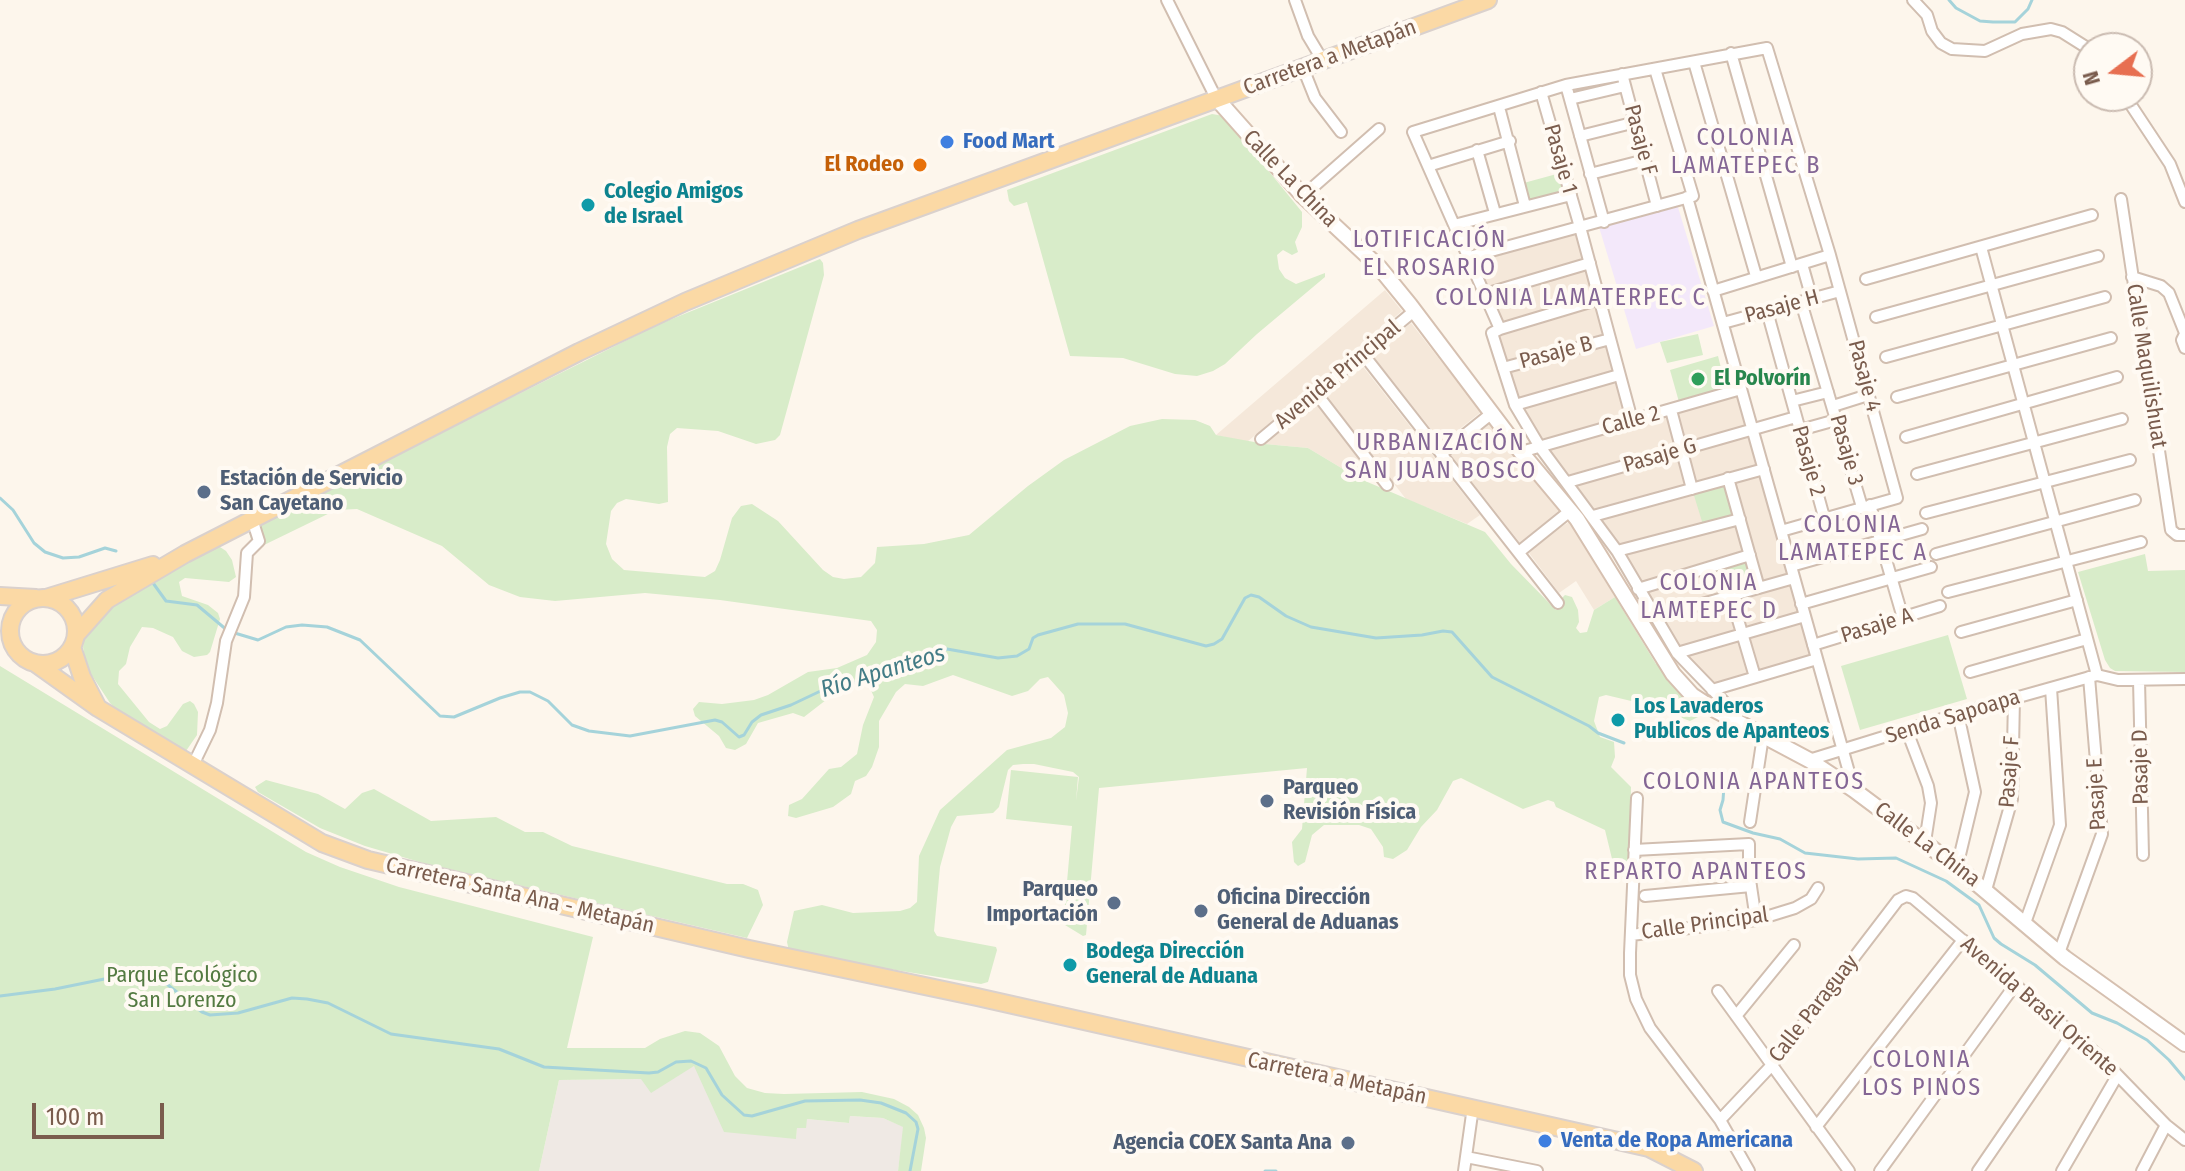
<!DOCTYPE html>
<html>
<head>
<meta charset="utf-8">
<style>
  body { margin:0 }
  #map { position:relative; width:2185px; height:1171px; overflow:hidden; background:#fdf6ec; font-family:"Fira Sans Condensed",sans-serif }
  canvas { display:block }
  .north { position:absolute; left:2073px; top:32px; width:80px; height:80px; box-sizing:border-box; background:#fffaf3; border:2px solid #cabbb1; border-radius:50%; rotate:254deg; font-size:22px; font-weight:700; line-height:32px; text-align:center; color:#7a5c4d }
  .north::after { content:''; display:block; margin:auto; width:28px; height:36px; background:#e76f51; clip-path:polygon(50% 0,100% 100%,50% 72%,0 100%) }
  .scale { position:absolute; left:32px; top:1103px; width:132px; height:36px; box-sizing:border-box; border:4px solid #7a5c4d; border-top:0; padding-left:10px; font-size:24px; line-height:28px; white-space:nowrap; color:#7a5c4d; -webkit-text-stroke:6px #fffaf3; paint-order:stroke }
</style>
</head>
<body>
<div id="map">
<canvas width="2185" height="1171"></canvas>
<div class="north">N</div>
<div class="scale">100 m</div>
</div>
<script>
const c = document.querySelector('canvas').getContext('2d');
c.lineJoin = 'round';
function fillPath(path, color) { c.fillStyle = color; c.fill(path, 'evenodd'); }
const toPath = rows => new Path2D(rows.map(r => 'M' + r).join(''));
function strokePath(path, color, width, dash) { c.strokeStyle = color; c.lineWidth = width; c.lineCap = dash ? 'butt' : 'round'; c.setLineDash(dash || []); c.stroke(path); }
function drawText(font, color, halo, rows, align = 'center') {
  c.font = font + ' "Fira Sans Condensed",sans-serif'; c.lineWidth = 8; c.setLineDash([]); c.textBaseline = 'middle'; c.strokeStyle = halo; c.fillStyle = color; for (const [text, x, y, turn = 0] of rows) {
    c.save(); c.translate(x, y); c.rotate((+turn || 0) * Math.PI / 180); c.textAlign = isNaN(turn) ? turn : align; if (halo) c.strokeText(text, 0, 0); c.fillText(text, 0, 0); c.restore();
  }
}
const residential = toPath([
  [1580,227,1632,420,1741,389,1817,659,1712,690,1656,617,1515,405,1492,333,1502,330,1469,257],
  [1385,290,1402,311,1247,442,1216,435],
  [1411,323,1481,412,1442,443,1372,355],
  [1361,364,1480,515,1467,524,1406,499,1324,395],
  [1316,402,1369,469,1358,478,1308,448,1265,444],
  [1490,423,1560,511,1520,543,1450,454],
  [1569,522,1615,597,1594,610,1576,581,1559,593,1529,553,1547,536]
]);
const industrial = toPath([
  [694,1066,796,1138,797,1127,807,1119,849,1123,850,1116,883,1118,904,1127,898,1171,539,1171,559,1080,642,1079]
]);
const education = toPath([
  [1677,204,1714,326,1636,349,1599,227]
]);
const green = toPath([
  [1212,114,1224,116,1302,212,1302,227,1295,242,1298,252,1292,255,1283,250,1277,255,1279,269,1285,278,1296,284,1325,273,1325,277,1257,334,1225,364,1213,371,1197,376,1175,374,1123,358,1070,356,1027,202,1014,206,1009,201,1007,190],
  [1564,172,1571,195,1525,206,1520,184],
  [820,259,823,263,824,275,780,435,775,440,756,444,718,431,677,428,670,434,667,447,668,502,659,504,626,499,617,503,611,511,606,544,612,559,624,570,705,577,715,571,720,560,732,518,741,506,752,504,778,521,823,570,833,577,844,579,861,577,875,563,877,547,924,544,969,535,1028,486,1064,460,1130,426,1162,419,1195,420,1210,426,1216,435,1265,444,1308,448,1358,478,1485,532,1511,564,1556,610,1560,608,1561,599,1565,595,1572,597,1578,610,1579,622,1576,628,1580,633,1587,632,1594,610,1615,597,1656,664,1661,664,1693,707,1698,717,1690,721,1648,705,1606,695,1599,697,1594,721,1600,737,1614,742,1615,757,1611,767,1631,787,1629,861,1625,865,1614,867,1605,830,1556,807,1554,802,1548,800,1523,809,1461,778,1453,781,1437,810,1421,827,1407,850,1393,859,1384,857,1383,847,1371,829,1359,825,1324,825,1312,835,1305,862,1298,866,1294,862,1292,842,1302,829,1307,768,1099,788,1086,935,1083,936,1065,925,1064,915,1072,826,1006,819,1011,770,1078,777,1076,801,1079,777,1073,772,1034,764,1023,764,1013,765,1008,770,999,807,993,813,957,816,951,827,940,867,934,931,937,936,996,947,997,950,988,982,981,984,792,953,789,951,787,942,794,911,822,905,853,913,900,911,910,908,917,902,919,856,940,810,1007,750,1051,738,1065,727,1068,713,1064,695,1048,677,1040,679,1028,691,1012,696,953,675,923,686,905,684,896,692,879,721,879,747,872,767,866,776,855,781,851,794,833,807,796,818,788,816,789,805,802,799,829,769,841,767,857,754,863,725,874,697,869,686,841,682,826,700,804,717,793,713,758,723,746,744,735,750,726,748,719,736,695,716,693,709,699,702,722,704,754,700,768,695,808,672,837,668,867,655,876,642,877,630,871,621,720,600,645,593,555,601,520,597,489,585,442,546,357,509,336,510,264,545,258,545,251,539,248,529,657,325],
  [1698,334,1703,355,1667,363,1660,342],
  [1718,356,1726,388,1679,402,1670,370],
  [1728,478,1740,519,1704,528,1692,489],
  [220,547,226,551,232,560,236,577,229,582,185,578,179,582,182,596,208,605,218,613,220,619,210,652,207,655,194,657,182,651,173,637,153,628,142,627,130,647,126,664,119,671,118,684,149,722,160,729,167,726,183,704,190,701,194,704,198,712,197,735,186,751,120,713,110,703,87,668,83,647,85,635,105,609,170,568,212,548],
  [2145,554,2148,571,2185,570,2185,672,2115,671,2110,668,2105,660,2078,572],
  [1750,555,1759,588,1727,597,1717,565],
  [1948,635,1967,699,1860,730,1841,666],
  [0,666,306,852,340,867,399,887,593,937,567,1048,645,1048,660,1039,685,1031,700,1033,719,1046,735,1076,747,1088,765,1093,784,1094,862,1092,894,1099,909,1107,918,1115,924,1128,926,1138,921,1171,898,1171,903,1127,883,1118,850,1116,849,1123,807,1119,806,1128,797,1128,796,1139,724,1132,694,1066,651,1093,641,1079,559,1080,539,1171,0,1171],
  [266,780,318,794,345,809,362,793,374,789,431,821,496,817,525,832,543,832,572,846,727,884,743,884,758,890,763,905,747,938,423,863,365,846,320,828,258,792,255,787]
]);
const stream = toPath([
  [1949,0,1956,8,1980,21,1993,22,2015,22,2028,9,2032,0],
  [0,498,13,510,34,543,45,552,63,558,79,557,105,548,116,551],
  [153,583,166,601,197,605,228,631,258,640,286,627,302,625,327,627,360,640,440,716,454,717,500,698,520,692,530,692,548,701,572,725,589,731,630,736,715,720,722,722,739,737,744,735,752,722,761,715,791,705,829,687,870,680,947,649,998,658,1017,656,1029,649,1033,638,1038,635,1078,624,1125,624,1206,646,1214,644,1222,639,1245,598,1251,595,1259,597,1286,616,1311,627,1376,638,1422,635,1443,631,1452,632,1492,677,1589,726,1598,733,1624,743],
  [1725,772,1723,800,1720,810,1723,822,1753,833,1780,839,1805,853,1858,859,1896,858,1946,881,1979,905,1994,938,2001,944,2035,965,2092,1013,2117,1023,2147,1040,2169,1060,2185,1079],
  [0,996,55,989,129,974,163,981,202,1012,210,1015,238,1013,292,998,307,999,328,1003,391,1034,499,1049,544,1067,649,1073,658,1072,676,1062,691,1061,706,1068,722,1095,744,1115,752,1116,805,1101,860,1100,881,1103,906,1113,916,1122,918,1129,910,1171],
  [1265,1171,1276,1171]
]);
const street = toPath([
  [1167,0,1216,98],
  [1295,0,1308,36,1323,61],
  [1913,0,1927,15,1932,31,1941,43,1952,49,1985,51,2022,34,2051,29,2062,32,2089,49],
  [1731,53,1792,267],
  [1694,62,1756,276],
  [1303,68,1315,98,1341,132],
  [1622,74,1657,206],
  [1566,85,1604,222],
  [1541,92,1580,227,1632,420],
  [2125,96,2170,164,2185,202],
  [1570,99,1625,86],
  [1499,107,1525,206],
  [1580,136,1636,122],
  [1477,150,1495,213],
  [1428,166,1510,141],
  [1590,174,1645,160],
  [1303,196,1379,129],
  [1687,197,1854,790],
  [2121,199,2171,530,2177,535,2185,535],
  [1454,225,1571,195],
  [1981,247,2097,675],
  [1469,257,1693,196,1655,69],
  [1802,264,1812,299],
  [2132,277,2161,286,2169,293,2185,333],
  [1866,279,2092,215],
  [1713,291,1830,255],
  [1485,294,1590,263],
  [1801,302,1862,507],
  [1767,311,1824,517],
  [1876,317,2098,256],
  [1723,323,1840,291],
  [1500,329,1600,299],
  [2185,334,2182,340,2185,348],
  [1363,354,1558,603],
  [1886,357,2105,297],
  [1503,368,1610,339],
  [1316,393,1387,485],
  [1897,397,2111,338],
  [1792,401,1828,392],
  [1515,405,1619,375],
  [1833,406,1868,395],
  [1671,410,1692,489],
  [1800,430,1836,420],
  [1906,437,2117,377],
  [1261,439,1414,311],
  [1521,452,1741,389],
  [1441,454,1492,413],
  [1917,474,2122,419],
  [1728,478,1759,588],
  [1568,482,1796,417],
  [1870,505,1903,618],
  [1926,513,2130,460],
  [1593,516,1764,469],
  [1617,551,1740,519],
  [1519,552,1570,511],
  [1936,554,2135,500],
  [1791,566,1922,529],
  [1638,589,1750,555],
  [1948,592,2141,542],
  [1731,596,1755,677],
  [1801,604,1931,567],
  [1656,617,1794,578],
  [1961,632,2077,600],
  [1813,645,1940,606],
  [1677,653,1805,616],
  [1970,672,2087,639],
  [2097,675,2118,680,2185,679],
  [2139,680,2143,855],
  [1712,690,1817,659],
  [1733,711,1677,653,1617,551,1540,447,1515,405,1492,333,1500,329,1413,132,1566,85,1767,48,1830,255,1897,498,1781,531],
  [1907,731,1928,786,1931,803,1925,842],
  [1809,760,1958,714,2097,675],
  [193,765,210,730,217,703,226,641,244,597,247,553,259,541,252,519],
  [1637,798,1630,953,1630,975,1636,999,1650,1028,1720,1120,1749,1171],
  [1750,822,1763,736],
  [1634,850,1749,844,1749,873,1756,920],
  [1957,867,1975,792,1958,714],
  [1986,890,2012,799,2014,698],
  [1645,896,1751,886],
  [2025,923,2060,825,2051,688],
  [1631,935,1756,920,1795,908,1811,899,1818,888],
  [2059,953,2102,834,2089,677],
  [1718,991,1849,1171],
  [1736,1016,1794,945],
  [1720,1120,1771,1066,1898,900,1906,896,1913,898,2098,1055,2166,1125,2185,1140],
  [1816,1127,1963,940],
  [1466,1157,1537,1171],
  [1464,1171,1473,1107],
  [1880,1171,2015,985],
  [1978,1171,2072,1034],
  [2062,1171,2117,1076],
  [2142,1171,2166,1125]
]);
const secondary = toPath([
  [1216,98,1303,196,1379,267,1410,305,1521,452,1577,519,1673,674,1692,695,1715,710,1809,760,1854,790,1957,867,2065,958,2185,1044]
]);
const primary = toPath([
  [0,596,36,598],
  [46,598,153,565],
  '10 631a33 33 0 1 1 66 0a33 33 0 1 1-66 0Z',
  [76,635,107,600,185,554,579,352,685,302,858,230,1488,0],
  [72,647,82,677,97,706],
  [35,663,98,708,322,843,368,860,749,949,977,997,1649,1148,1694,1171]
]);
const markers = [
  [947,142,8,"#3f7fe0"],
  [920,165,8,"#e8710a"],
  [588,205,8,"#0f9aa8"],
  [1698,379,8,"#2e9e5b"],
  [204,492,8,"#5c6f8a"],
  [1618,720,8,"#0f9aa8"],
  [1267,801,8,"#5c6f8a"],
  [1114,903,8,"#5c6f8a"],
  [1201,911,8,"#5c6f8a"],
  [1070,965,8,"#0f9aa8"],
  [1545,1141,8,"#3f7fe0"],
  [1348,1143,8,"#5c6f8a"]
];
const streetNames = [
  ["Carretera a Metapán",1330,58,-20],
  ["Pasaje F",1640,140,75],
  ["Pasaje 1",1560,159,74],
  ["Calle La China",1290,179,46],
  ["Pasaje H",1782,307,-15],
  ["Pasaje B",1556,353,-15],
  ["Calle Maquilishuat",2146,366,81],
  ["Avenida Principal",1338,375,-40],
  ["Pasaje 4",1864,376,75],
  ["Calle 2",1631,421,-15],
  ["Pasaje 3",1846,450,74],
  ["Pasaje G",1660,456,-16],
  ["Pasaje 2",1808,461,74],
  ["Pasaje A",1877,626,-17],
  ["Senda Sapoapa",1953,717,-17],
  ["Pasaje D",2141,767,-91],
  ["Pasaje F",2010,772,-86],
  ["Pasaje E",2097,794,-93],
  ["Calle La China",1927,845,37],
  ["Carretera Santa Ana - Metapán",520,896,13],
  ["Calle Principal",1705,924,-8],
  ["Avenida Brasil Oriente",2039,1007,41],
  ["Calle Paraguay",1814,1009,-52],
  ["Carretera a Metapán",1337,1079,12]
];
const shopNames = [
  ["Food Mart",963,142],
  ["Venta de Ropa Americana",1561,1141]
];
const foodNames = [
  ["El Rodeo",904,165]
];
const cultureNames = [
  ["Colegio Amigos",604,192],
  ["de Israel",604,217],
  ["Los Lavaderos",1634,707],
  ["Publicos de Apanteos",1634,732],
  ["Bodega Dirección",1086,952],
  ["General de Aduana",1086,977]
];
const leisureNames = [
  ["El Polvorín",1714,379]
];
const serviceNames = [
  ["Estación de Servicio",220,479],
  ["San Cayetano",220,504],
  ["Parqueo",1283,788],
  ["Revisión Física",1283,813],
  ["Parqueo",1098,890,"right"],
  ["Importación",1098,915,"right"],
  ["Oficina Dirección",1217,898],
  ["General de Aduanas",1217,923],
  ["Agencia COEX Santa Ana",1332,1143,"right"]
];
const parkNames = [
  ["Parque Ecológico",182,976],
  ["San Lorenzo",182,1001]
];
const neighbourhoodNames = [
  ["COLONIA",1746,138],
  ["LAMATEPEC B",1746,166],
  ["LOTIFICACIÓN",1430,240],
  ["EL ROSARIO",1430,268],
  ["COLONIA LAMATERPEC C",1571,298],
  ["URBANIZACIÓN",1441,443],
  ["SAN JUAN BOSCO",1441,471],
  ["COLONIA",1853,525],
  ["LAMATEPEC A",1853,553],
  ["COLONIA",1709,583],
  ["LAMTEPEC D",1709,611],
  ["COLONIA APANTEOS",1754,782],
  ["REPARTO APANTEOS",1696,872],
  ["COLONIA",1922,1060],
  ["LOS PINOS",1922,1088]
];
const waterNames = [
  ["Río Apanteos",883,672,-17]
];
fillPath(residential, '#f5e8da');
fillPath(industrial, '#efe9e4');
fillPath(education, '#f3e8fa');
fillPath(green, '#d8ecc9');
strokePath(stream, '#a5d3da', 3);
strokePath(street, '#d1beb0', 14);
strokePath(secondary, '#d6c0b0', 18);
strokePath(primary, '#dad1cd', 20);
strokePath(street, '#fff', 10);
strokePath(secondary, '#fff', 14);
strokePath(primary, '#fbd9a5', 16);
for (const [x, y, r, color] of markers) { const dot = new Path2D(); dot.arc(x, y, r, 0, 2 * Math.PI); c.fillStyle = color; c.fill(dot); strokePath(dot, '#fffaf3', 3); }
drawText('22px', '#7a5c4d', '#fffaf3', streetNames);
drawText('bold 22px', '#366cbe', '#fffaf3', shopNames, 'left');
drawText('bold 22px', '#c56008', '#fffaf3', foodNames, 'right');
drawText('bold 22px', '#0d838f', '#fffaf3', cultureNames, 'left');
drawText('bold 22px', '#27864d', '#fffaf3', leisureNames, 'left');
drawText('bold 22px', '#4e5e75', '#fffaf3', serviceNames, 'left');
drawText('22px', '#537a41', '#fffaf3', parkNames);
c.letterSpacing = '2px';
drawText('24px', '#846695', '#fffaf3', neighbourhoodNames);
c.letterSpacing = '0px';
drawText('italic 24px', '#437c86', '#fffaf3', waterNames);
</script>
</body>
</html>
